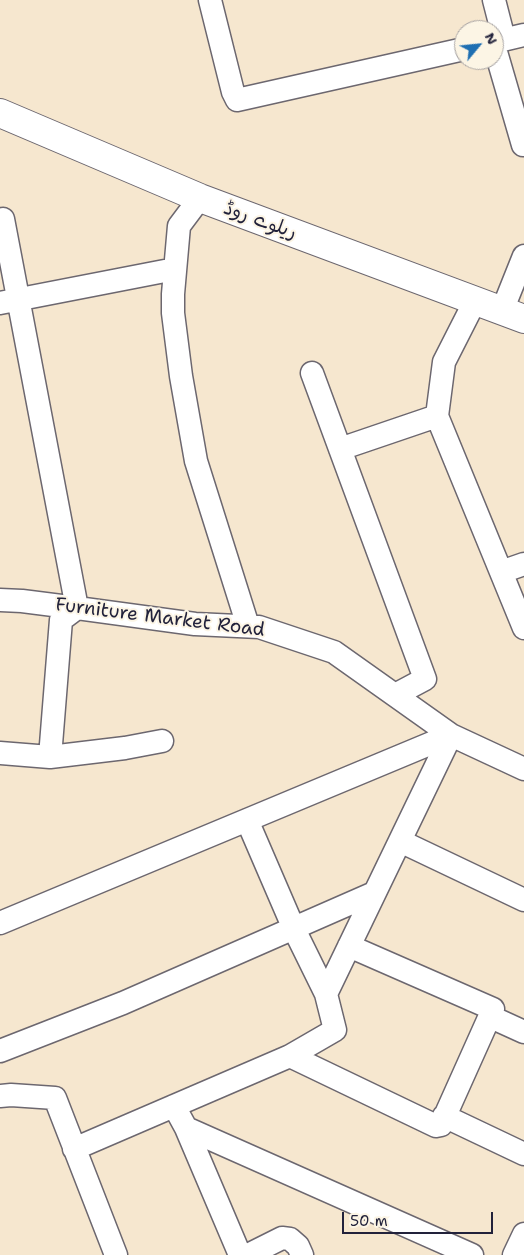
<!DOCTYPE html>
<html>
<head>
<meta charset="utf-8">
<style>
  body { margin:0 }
  #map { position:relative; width:524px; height:1255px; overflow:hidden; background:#f6e7cf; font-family:"Shantell Sans",sans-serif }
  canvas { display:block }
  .north { position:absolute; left:454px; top:20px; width:50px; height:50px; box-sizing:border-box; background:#fcf5e5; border:1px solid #a5a1a1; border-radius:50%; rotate:62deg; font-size:14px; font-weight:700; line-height:20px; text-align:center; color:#22223b }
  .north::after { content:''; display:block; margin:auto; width:18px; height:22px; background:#1f6fb2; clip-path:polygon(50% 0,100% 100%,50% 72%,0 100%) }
  .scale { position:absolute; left:342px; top:1212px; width:151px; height:22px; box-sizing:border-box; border:2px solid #22223b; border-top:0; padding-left:6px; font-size:15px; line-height:18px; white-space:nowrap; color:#22223b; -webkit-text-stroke:4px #fcf5e5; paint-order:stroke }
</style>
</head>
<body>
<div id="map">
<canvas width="524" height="1255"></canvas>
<div class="north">N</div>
<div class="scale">50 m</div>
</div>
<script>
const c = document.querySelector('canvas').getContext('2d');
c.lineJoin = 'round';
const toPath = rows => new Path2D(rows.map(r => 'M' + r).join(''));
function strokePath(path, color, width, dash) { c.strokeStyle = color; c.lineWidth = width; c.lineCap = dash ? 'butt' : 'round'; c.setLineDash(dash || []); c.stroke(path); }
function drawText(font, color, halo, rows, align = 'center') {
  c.font = font + ' "Shantell Sans","Playpen Sans Arabic",sans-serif'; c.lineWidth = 4; c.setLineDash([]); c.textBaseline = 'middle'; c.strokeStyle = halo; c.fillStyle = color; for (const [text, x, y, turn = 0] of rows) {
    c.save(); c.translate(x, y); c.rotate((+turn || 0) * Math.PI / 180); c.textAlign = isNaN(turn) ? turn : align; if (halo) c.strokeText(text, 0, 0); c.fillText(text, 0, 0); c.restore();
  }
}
const street = toPath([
  [210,0,233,92,237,100,464,49],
  [494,0,504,39],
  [494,42,524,35],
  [494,45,523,145],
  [200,198,179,226,173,294,173,313,181,376,196,461,248,626],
  [3,219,77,608,61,620,50,757],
  [475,301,444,362,437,416,524,628],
  [0,303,175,269],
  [502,311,524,256],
  [312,373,425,679,395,695],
  [340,449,437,416],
  [501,572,524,564],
  [0,600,22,601,77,608,195,624,259,627,334,652,451,735,524,769],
  [0,753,50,757,125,748,162,741],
  [400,841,524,900],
  [0,923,451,735],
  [326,994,451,735],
  [491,1017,524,1032],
  [0,1051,123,1003,374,893],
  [290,1056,436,1126,441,1125,493,1009,349,946],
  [0,1096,11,1095,55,1098,116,1255],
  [174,1106,186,1128,472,1255],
  [444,1116,524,1154],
  [186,1128,240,1255],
  [74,1149,290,1056,335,1030,326,994,294,929,247,820],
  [248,1255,282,1238,290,1239,298,1246,302,1255],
  [514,1255,524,1234]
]);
const secondary = toPath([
  [0,113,200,198,524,319]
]);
const streetNames = [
  ["ریلوے روڈ",260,221,20],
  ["Furniture Market Road",160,618,7]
];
strokePath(street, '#6c676f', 25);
strokePath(secondary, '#6c676f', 30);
strokePath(street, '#fff', 22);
strokePath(secondary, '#fff', 28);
drawText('19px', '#22223b', '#fcf5e5', streetNames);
</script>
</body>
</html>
